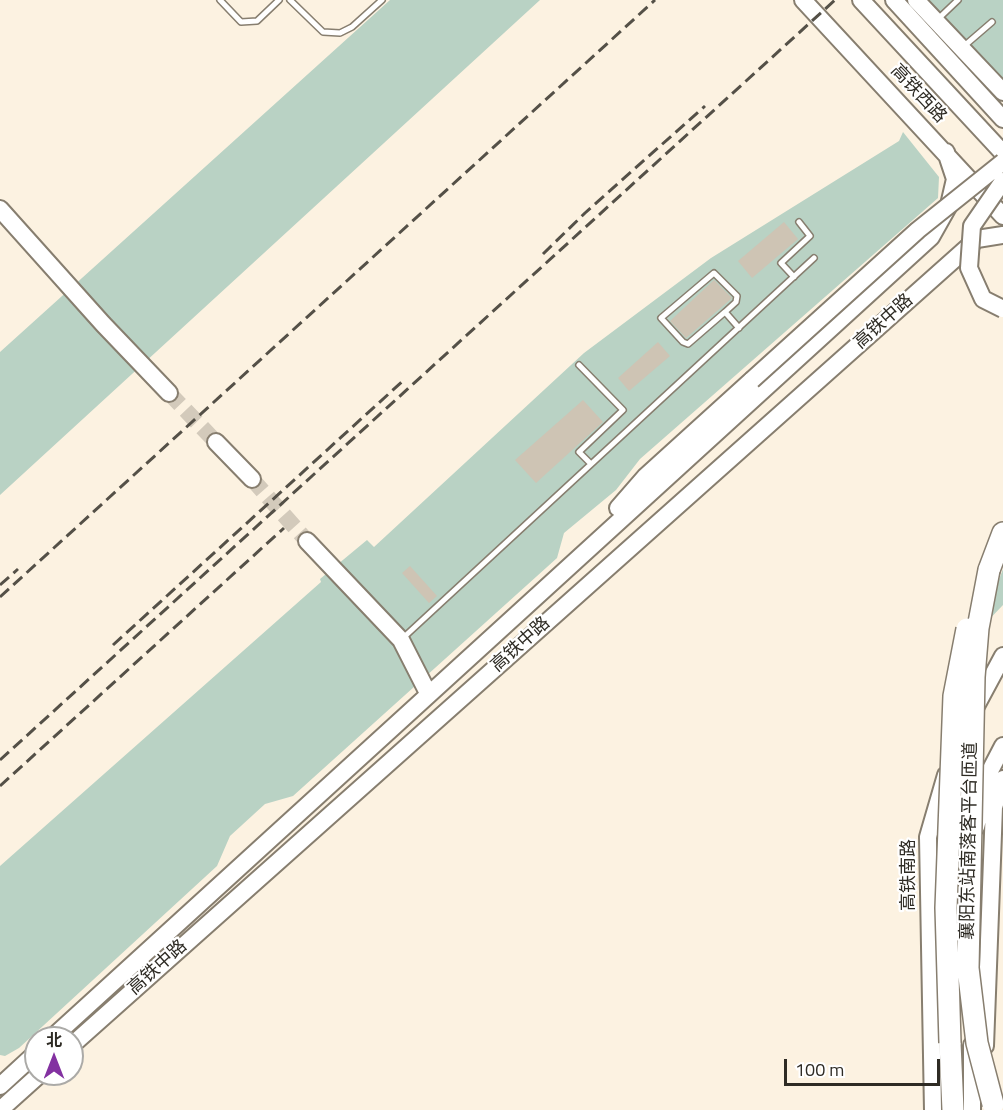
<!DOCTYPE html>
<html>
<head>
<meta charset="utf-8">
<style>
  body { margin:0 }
  #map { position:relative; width:1003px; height:1110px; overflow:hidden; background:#fcf2e1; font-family:"Titillium Web","Noto Sans SC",sans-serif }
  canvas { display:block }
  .north { position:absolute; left:24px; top:1026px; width:60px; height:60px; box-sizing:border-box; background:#fff; border:2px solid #abaaa7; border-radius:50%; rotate:0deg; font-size:16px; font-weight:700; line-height:24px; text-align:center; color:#2e2b24 }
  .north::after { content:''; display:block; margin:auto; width:21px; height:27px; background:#8331a1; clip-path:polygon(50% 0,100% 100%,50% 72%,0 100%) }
  .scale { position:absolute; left:784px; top:1059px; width:156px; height:27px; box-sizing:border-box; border:3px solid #2e2b24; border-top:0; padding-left:8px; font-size:18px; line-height:21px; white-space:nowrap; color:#2e2b24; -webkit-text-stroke:4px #fff; paint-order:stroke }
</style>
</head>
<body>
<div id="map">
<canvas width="1003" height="1110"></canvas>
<div class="north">北</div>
<div class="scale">100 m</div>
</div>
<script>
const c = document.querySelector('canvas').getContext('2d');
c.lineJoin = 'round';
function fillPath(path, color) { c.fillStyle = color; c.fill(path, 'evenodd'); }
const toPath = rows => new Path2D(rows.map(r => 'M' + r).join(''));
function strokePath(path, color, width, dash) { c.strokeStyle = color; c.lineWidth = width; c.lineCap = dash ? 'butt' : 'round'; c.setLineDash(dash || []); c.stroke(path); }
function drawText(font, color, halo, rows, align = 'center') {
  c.font = font + ' "Titillium Web","Noto Sans SC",sans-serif'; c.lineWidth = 4.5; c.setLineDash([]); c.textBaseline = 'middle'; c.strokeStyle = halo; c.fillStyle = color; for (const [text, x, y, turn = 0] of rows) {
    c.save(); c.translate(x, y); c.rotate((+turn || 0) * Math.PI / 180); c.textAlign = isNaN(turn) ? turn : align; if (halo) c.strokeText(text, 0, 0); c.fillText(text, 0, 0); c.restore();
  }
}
const green = toPath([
  [390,0,540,0,0,495,0,352],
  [923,0,1003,0,1003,84],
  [903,132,939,177,938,198,640,459,616,490,564,533,557,558,293,796,265,804,230,836,217,866,19,1048,5,1056,0,1055,0,866,321,582,320,579,367,540,374,547,584,353,711,258,899,141],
  [1003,569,1003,605,980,629]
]);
const building = toPath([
  [784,222,798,239,752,278,738,261],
  [714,280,732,298,686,338,670,321],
  [658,342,670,356,629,391,618,378],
  [583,400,603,422,536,483,515,460],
  [410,566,437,596,429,603,402,573]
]);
const secondaryTunnel = toPath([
  [169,393,216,442],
  [252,479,307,541]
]);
const lane = toPath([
  [220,0,241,22,257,21,279,0],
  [290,0,323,32,340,33,352,27,382,0],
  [937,20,958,0],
  [963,47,992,22],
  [794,277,781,263,810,236,799,222],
  [725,312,688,344,683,342,661,318,714,273,737,296,736,302,725,312,739,328],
  [579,365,623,410,579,452,591,464],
  [403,638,814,258]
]);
const secondary = toPath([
  [803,0,1003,216],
  [861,0,1003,153],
  [894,0,1003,119],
  [916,0,1003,92],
  [0,209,103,324,169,393],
  [216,442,252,479],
  [618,508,645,477,752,380],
  [307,541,401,640,428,693],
  [975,708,1003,656],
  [976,827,991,769,1003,746],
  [52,1038,931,237,949,205,955,179,946,152],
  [72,1045,977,239,1003,235],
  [985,1046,994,807,1003,779],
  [0,1086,36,1053],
  [0,1110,40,1074],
  [933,1110,928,837,946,775],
  [972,1110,972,1045]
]);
const highway = toPath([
  [989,570,1003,533],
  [950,1043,953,1110]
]);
const rail = toPath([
  [543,254,585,213,705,106],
  [0,585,18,569],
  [0,597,655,0],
  [113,645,405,379],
  [0,760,835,0],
  [0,786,284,528]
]);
const secondaryBridge = toPath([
  [1003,181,972,226,969,268,983,299,1003,309],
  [752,380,918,230,1003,162]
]);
const highwayBridge = toPath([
  [989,570,978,628,974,677,968,968,977,1043,993,1104],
  [950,1043,946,908,954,696,967,629]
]);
const streetNames = [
  ["高铁西路",918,94,47],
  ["高铁中路",884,322,-42],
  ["高铁中路",521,645,-42],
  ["襄阳东站南落客平台匝道",970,841,-89],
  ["高铁南路",910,875,-90],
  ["高铁中路",158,968,-42]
];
fillPath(green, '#b9d2c4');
fillPath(building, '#cec4b4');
strokePath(secondaryTunnel, '#d3cabb', 16, [16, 8]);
strokePath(lane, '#877e6f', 8);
strokePath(secondary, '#877e6f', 20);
strokePath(highway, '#877e6f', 24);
strokePath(lane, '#fff', 5);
strokePath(secondary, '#fff', 16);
strokePath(highway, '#fff', 21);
strokePath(rail, '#545047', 3, [12, 6]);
strokePath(secondaryBridge, '#877e6f', 20, []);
strokePath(highwayBridge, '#877e6f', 24, []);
strokePath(secondaryBridge, '#fff', 16);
strokePath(highwayBridge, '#fff', 21);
drawText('18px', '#2e2b24', '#fff', streetNames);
</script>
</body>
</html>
